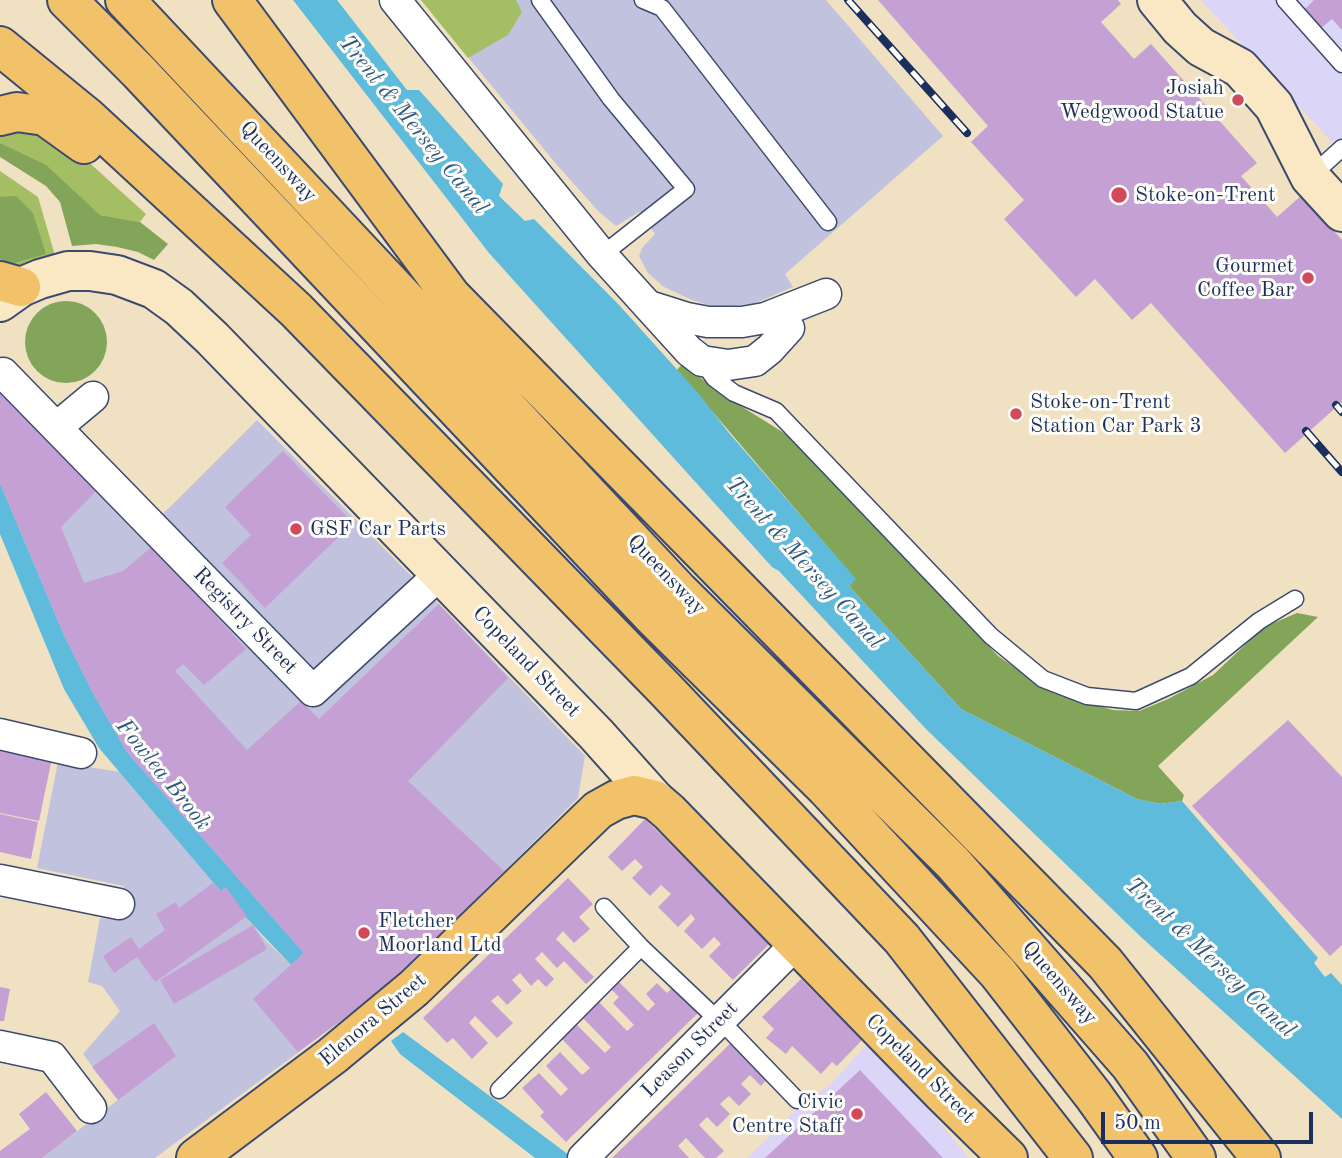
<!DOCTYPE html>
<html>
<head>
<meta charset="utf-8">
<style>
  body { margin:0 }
  #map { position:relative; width:1342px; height:1158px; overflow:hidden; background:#efe1c2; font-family:"Old Standard TT",serif }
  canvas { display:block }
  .scale { position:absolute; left:1101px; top:1112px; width:212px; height:32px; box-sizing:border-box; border:4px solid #1b2f5e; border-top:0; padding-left:9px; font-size:21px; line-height:24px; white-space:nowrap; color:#1b2f5e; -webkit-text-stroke:5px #fdfcf7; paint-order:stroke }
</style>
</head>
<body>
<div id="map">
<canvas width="1342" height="1158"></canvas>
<div class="scale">50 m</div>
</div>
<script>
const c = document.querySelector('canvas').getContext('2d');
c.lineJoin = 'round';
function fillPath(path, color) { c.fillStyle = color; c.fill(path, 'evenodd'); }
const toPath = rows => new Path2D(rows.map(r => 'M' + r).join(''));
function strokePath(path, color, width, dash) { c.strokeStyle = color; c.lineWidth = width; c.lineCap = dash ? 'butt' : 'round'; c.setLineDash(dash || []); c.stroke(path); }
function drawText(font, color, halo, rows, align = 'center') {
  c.font = font + ' "Old Standard TT",serif'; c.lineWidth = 6; c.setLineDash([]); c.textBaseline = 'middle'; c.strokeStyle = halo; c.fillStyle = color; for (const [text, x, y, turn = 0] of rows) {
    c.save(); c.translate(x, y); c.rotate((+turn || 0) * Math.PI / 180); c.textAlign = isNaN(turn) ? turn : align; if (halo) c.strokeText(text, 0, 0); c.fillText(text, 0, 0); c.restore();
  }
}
const built = toPath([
  [1201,0,1342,0,1342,153],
  [871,1040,969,1158,747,1158,802,1104,831,1084]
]);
const industrial = toPath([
  [421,0,826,0,943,136,785,274,793,287,753,304,714,307,692,300,664,287,648,273,639,256,642,248,655,234,639,212,616,226,599,212,557,165],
  [0,389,96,491,143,531,170,507,257,420,439,604,585,756,578,798,391,984,155,1158,42,1158,118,1100,83,1054,120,1011,102,986,88,982,100,918,118,920,124,886,37,868,58,762,120,772,268,943,291,965,304,953,127,752,93,693,64,635,0,483]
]);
const green = toPath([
  [421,0,516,0,522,12,508,35,468,58],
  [33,129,73,148,146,214,140,222,100,215,19,154,0,143,0,131],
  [0,171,38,197,56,259,7,272,0,270]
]);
const forest = toPath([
  [0,143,46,165,100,215,140,222,168,244,154,260,138,252,117,247,96,244,72,246,60,202,46,186,0,157],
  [16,196,33,213,46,254,11,264,0,259,0,197],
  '25 342a41 41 0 1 1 82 0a41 41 0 1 1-82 0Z',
  [683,363,715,390,797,441,998,656,1035,681,1070,698,1113,710,1139,711,1168,699,1213,675,1264,627,1297,613,1318,617,1158,766,1184,795,1182,801,1160,804,1137,799,961,709,849,586,855,579,677,370]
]);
const water = toPath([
  [293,0,337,0,407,90,419,90,503,184,499,196,525,221,534,219,620,306,699,394,729,433,856,579,849,586,961,709,1137,799,1160,804,1182,801,1318,958,1314,963,1325,977,1331,973,1342,985,1342,1119,1141,937,926,729,779,571,772,567,489,253],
  [0,483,64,635,93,693,127,752,304,953,291,965,218,888,99,748,64,689,0,534],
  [403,1032,502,1105,573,1158,535,1158,400,1054,391,1041]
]);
const building = toPath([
  [878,0,1118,0,1121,4,1101,22,1134,59,1151,44,1257,163,1241,176,1277,217,1302,195,1342,240,1342,402,1285,453,1151,303,1132,320,1095,279,1076,297,1004,219,1024,200,971,142,988,126],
  [1314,0,1342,0,1342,30,1332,19,1316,32,1300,14],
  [0,389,96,491,61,527,84,583,123,571,153,546,246,649,204,685,183,664,175,671,247,750,301,701,319,719,439,604,508,678,408,781,504,871,391,984,298,1052,253,999,304,953,127,752,93,693,64,635,0,483],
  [283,451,353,523,265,608,222,563,251,535,225,507],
  [1288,720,1342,777,1342,945,1330,956,1192,806],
  [0,742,53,753,39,821,0,813],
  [0,814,38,822,31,859,0,852],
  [645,819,770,943,733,980,709,956,721,944,714,937,702,949,684,931,695,919,691,914,678,927,658,907,671,894,661,885,650,896,632,878,643,867,635,859,622,871,608,857],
  [568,878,593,904,579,917,590,929,574,943,563,931,556,939,594,977,586,984,564,961,557,968,542,952,535,959,554,979,546,987,538,979,531,986,520,973,512,980,522,991,507,1005,498,995,491,1001,513,1023,497,1038,475,1016,469,1023,488,1043,472,1059,453,1038,447,1043,423,1018],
  [213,883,220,891,226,887,247,916,155,982,137,957,114,973,103,956,131,937,139,949,165,930,156,914,176,902,179,908],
  [253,925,267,949,174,1004,160,980],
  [801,979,862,1040,837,1066,832,1062,821,1074,792,1046,786,1054,766,1038,774,1029,762,1017],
  [618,981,648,1011,655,1004,646,994,657,983,667,993,675,985,700,1011,566,1142,540,1116,544,1112,522,1088,539,1073,561,1096,568,1089,546,1066,560,1052,582,1075,590,1068,559,1036,574,1022,605,1053,611,1047,581,1016,597,1000,627,1031,634,1025,613,1003,619,997,610,988],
  [0,987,10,989,4,1021,0,1021],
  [154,1023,176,1056,118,1100,92,1067],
  [735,1039,768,1078,761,1086,750,1075,741,1084,751,1094,739,1106,729,1096,720,1104,730,1114,717,1127,707,1117,699,1125,724,1151,716,1158,705,1158,686,1138,678,1146,689,1158,612,1158],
  [860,1070,943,1158,765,1158],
  [46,1092,77,1131,42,1158,0,1158,0,1151,30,1129,19,1114]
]);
const lane = toPath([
  [540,0,611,99,686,189,602,255],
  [643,0,662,8,828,222],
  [1285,0,1342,64],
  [1310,177,1342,148],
  [702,361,714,378,734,393,776,411,991,636,1043,679,1087,696,1136,701,1191,676,1259,621,1295,599],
  [604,907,641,947,718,1020],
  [720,1020,797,1100],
  [499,1090,641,947]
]);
const street = toPath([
  [395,0,602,255,689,351,702,361,728,365,755,361,770,349,789,328],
  [649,306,687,318,708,322,742,322,765,318,826,294],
  [3,373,313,691,440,574],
  [57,427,93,397],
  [0,734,81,753],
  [0,880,119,904],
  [0,1046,52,1057,91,1108],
  [583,1158,797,943]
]);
const secondary = toPath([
  [1157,0,1180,28,1201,47,1240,68,1274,106,1310,177,1342,212],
  [0,302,21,287,40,279,68,271,90,271,117,275,154,289,179,307,212,338,596,734,655,800]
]);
const primary = toPath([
  [0,281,21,287],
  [196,1158,332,1056,414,988,598,810,616,800,634,795,655,800,669,812,942,1093,1008,1158]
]);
const highway = toPath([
  [67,0,139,72,652,616,826,788,998,973,1093,1095,1138,1158],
  [125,0,679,591,953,863,1130,1065,1196,1158],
  [232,0,451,296,1105,963,1261,1158],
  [0,46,87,117,296,310,666,690,902,939,1073,1158],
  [0,116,17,112,45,116,84,144]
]);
const rail = toPath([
  [848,0,967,133],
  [1336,405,1342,412],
  [1306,431,1342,472]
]);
const markers = [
  [1238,100,7,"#d1495b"],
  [1119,195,9,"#d1495b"],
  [1308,278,7,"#d1495b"],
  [1016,414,7,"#d1495b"],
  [296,529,7,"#d1495b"],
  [364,933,7,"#d1495b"],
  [857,1114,7,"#d1495b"]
];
const poiNames = [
  ["Josiah",1224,88,"right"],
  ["Wedgwood Statue",1224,112,"right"],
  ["Stoke-on-Trent",1135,195],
  ["Gourmet",1294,266,"right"],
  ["Coffee Bar",1294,290,"right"],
  ["Stoke-on-Trent",1030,402],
  ["Station Car Park 3",1030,426],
  ["GSF Car Parts",310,529],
  ["Fletcher",378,921],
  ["Moorland Ltd",378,945],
  ["Civic",843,1102,"right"],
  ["Centre Staff",843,1126,"right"]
];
const streetNames = [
  ["Queensway",278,162,47],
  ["Queensway",666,575,46],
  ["Registry Street",245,621,46],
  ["Copeland Street",526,662,46],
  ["Queensway",1059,983,49],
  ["Elenora Street",373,1020,-40],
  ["Leason Street",690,1050,-45],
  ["Copeland Street",920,1069,45]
];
const waterNames = [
  ["Trent & Mersey Canal",413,125,51],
  ["Trent & Mersey Canal",804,563,48],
  ["Fowlea Brook",163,775,51],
  ["Trent & Mersey Canal",1210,958,43]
];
fillPath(built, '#dbd6f7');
fillPath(industrial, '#c1c2dd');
fillPath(green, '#a4be64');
fillPath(forest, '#83a55a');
fillPath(water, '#5ebbdc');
fillPath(building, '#c4a0d4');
strokePath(lane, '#3b4a6d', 19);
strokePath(street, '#3b4a6d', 33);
strokePath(secondary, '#3b4a6d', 42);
strokePath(primary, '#3b4a6d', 42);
strokePath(highway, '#3b4a6d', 42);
strokePath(lane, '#fff', 16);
strokePath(street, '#fff', 30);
strokePath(secondary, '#fae7c3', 38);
strokePath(primary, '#f2c26a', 38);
strokePath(highway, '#f2c26a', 38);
strokePath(rail, '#1b2f5e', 8);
strokePath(rail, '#fdfcf7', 5, [16]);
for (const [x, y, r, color] of markers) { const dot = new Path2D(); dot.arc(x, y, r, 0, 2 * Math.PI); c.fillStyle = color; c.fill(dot); strokePath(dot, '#fdfcf7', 2.5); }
drawText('21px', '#1b2f5e', '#fdfcf7', poiNames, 'left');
drawText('21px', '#1b2f5e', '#fdfcf7', streetNames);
drawText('italic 23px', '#2f5984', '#fdfcf7', waterNames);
</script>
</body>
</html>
